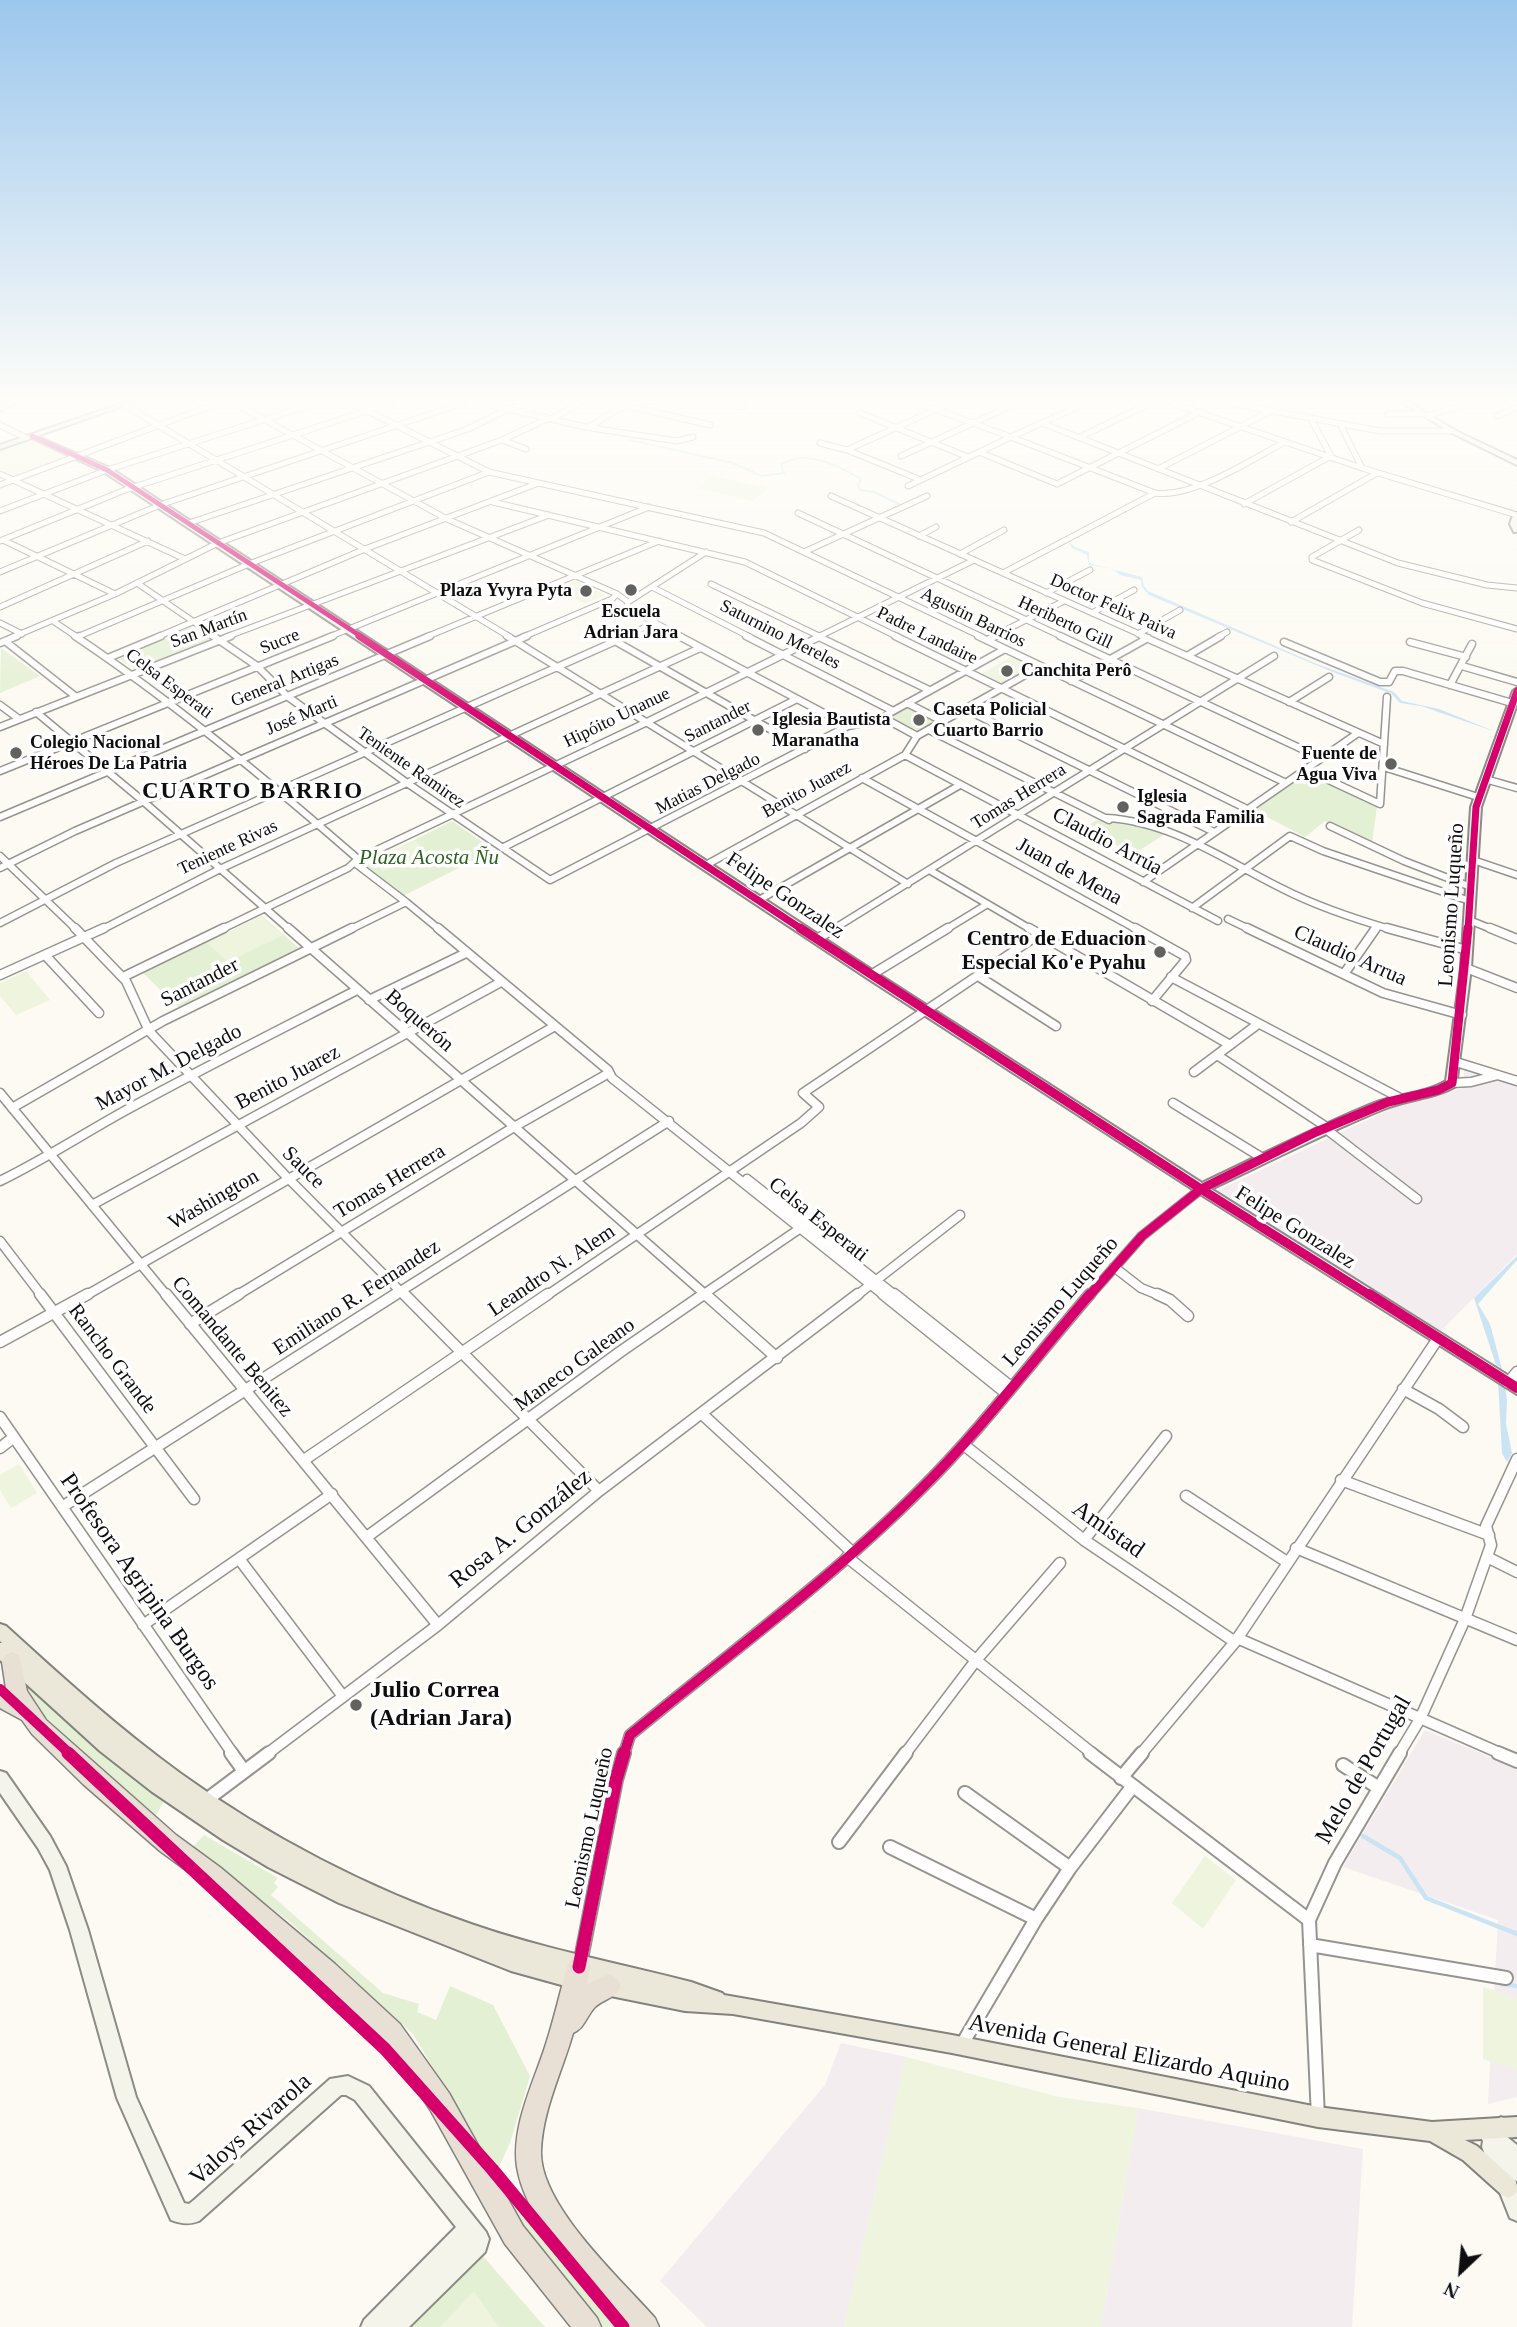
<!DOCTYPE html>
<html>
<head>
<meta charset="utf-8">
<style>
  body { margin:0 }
  #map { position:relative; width:1517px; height:2327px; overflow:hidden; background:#fcfaf2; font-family:"Times New Roman",serif }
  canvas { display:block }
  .north { position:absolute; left:1426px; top:2236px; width:70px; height:70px; -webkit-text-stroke:5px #fff; paint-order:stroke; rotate:206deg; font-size:19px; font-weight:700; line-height:28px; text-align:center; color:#0e0e0e }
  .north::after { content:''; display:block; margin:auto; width:24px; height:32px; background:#0e0e0e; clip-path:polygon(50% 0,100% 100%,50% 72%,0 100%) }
</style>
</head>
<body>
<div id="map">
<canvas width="1517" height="2327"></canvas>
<div class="north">N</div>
</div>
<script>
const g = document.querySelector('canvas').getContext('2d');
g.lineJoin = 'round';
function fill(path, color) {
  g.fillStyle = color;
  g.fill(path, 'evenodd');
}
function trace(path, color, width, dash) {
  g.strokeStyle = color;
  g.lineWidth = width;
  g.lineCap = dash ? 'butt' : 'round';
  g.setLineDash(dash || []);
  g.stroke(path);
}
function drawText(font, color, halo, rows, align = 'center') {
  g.font = font + ' "Times New Roman",serif';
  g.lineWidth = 7;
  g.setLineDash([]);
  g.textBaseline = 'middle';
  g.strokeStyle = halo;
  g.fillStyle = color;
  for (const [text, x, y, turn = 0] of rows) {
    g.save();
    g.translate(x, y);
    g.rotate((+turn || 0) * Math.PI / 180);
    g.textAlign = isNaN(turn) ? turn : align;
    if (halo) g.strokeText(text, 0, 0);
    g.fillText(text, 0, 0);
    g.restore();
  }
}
const industrial = new Path2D(`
  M 1464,1069 L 1517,1086 L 1517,1254 L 1438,1334 L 1214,1192 L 1401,1104 L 1464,1088 Z
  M 1425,1730 L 1517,1768 L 1517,2097 L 1488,2104 L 1498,1920 L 1343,1867 Z
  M 841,2043 L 906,2057 L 844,2327 L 707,2327 L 660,2281 L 825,2085 Z
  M 1138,2108 L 1363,2149 L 1352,2327 L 1101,2327 Z`);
const green = new Path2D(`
  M 191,626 L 212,640 L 135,669 L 117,658 Z
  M 1,648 L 40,676 L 0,693 Z
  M 908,707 L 937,721 L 917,730 L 892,719 L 892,715 Z
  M 1305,773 L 1377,807 L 1372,843 L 1325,821 L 1305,837 L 1254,810 Z
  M 1097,820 L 1159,831 L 1165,834 L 1134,854 L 1083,828 Z
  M 452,821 L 494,850 L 401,897 L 361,867 Z
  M 262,916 L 300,949 L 180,1009 L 143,973 Z
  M 25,1683 L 96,1749 L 164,1801 L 155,1817 L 41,1713 Z
  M 204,1835 L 278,1878 L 274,1883 L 278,1887 L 271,1895 L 383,1993 L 419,2004 L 417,2012 L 436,2020 L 450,1986 L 493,2005 L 530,2076 L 510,2143 L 493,2180 L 458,2110 L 413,2034 L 291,1923 L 193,1847 Z
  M 521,2194 L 523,2195 L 632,2327 L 603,2327 L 513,2217 L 512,2206 Z
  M 481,2254 L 545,2327 L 410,2327 Z`);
const pitch = new Path2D(`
  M 31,439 L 70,457 L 14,477 L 0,469 L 0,450 Z
  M 712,476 L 768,488 L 753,501 L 697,488 Z
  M 576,580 L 604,595 L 585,604 L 557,589 Z
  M 1011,657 L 1034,667 L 1004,685 L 981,674 Z
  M 416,841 L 428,853 L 383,871 L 371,859 Z
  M 261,916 L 283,935 L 228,962 L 207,943 Z
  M 26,971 L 50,1000 L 16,1015 L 0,996 L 0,983 Z
  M 19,1464 L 37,1493 L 11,1508 L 0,1490 L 0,1475 Z
  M 1205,1856 L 1236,1880 L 1203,1929 L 1172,1903 Z
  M 1483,1987 L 1517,1998 L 1517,2070 L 1483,2059 Z
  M 906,2057 L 1059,2097 L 1138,2108 L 1101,2327 L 844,2327 Z
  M 474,2291 L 499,2327 L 440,2327 Z`);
const water = new Path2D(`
  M 1068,541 L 1075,547 L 1089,552 L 1089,562 L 1092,564 L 1142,577 L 1144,586 L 1148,591 L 1317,664 L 1394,692 L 1402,701 L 1439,709 L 1496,732 L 1421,706 L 1400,703 L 1391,693 L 1386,766 L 1390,693 L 1335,673 L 1149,595 L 1142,587 L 1141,580 L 1120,575 L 1113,569 L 1089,565 L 1087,555 L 1072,548 Z
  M 1517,1256 L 1517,1260 L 1478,1304 L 1490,1324 L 1502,1369 L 1496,1365 L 1474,1298 Z
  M 1498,1381 L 1505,1384 L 1507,1401 L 1506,1424 L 1512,1453 L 1507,1462 L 1502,1453 Z`);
const streamFar1 = new Path2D(`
  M 630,440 L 733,463 L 761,476 L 784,473 L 781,465 C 805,448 839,466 861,479 L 858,485 L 860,490 L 874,492 L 901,505`);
const stream = new Path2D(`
  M 1363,1836 L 1400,1858 L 1426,1898 L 1517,1934
  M 1502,1984 L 1517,1986
  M 517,2205 L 618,2327`);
const streetFar4 = new Path2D(`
  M 234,403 L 447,519 L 617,594 L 628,602
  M 352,403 L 489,472 L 764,533 L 982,637
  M 483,403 L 585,427 L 677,441 L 693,437
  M 724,403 L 743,407
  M 918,403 L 1011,437 L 1086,403
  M 1171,403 L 1362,468 L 1517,515
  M 1230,403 L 1380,431 L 1452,431
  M 123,404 L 510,637
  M 624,405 L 710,425
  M 522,413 L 541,403
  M 860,413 L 968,457
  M 1388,414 L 1424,414
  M 1427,416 L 1470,403
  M 1497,416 L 1517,407
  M 551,419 L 580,403
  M 1311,419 L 1332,458
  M 1042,423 L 1398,563 L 1487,585 L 1517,588
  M 1340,424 L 1362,468
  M 0,425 L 26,438
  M 589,427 L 628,403
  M 1080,437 L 1151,403
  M 502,440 L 526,449
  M 820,443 L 847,450 L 921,480
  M 847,450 L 950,403
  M 979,452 L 1057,484 L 1200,412
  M 901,456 L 1017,403
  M 1160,468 L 1269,412
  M 0,474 L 185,559
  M 0,485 L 218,403
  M 908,486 L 1011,437 L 1155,493 C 1192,499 1252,459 1285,442
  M 831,496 L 1146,637
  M 493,502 L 745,562 L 898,637
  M 1244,504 L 1329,457
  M 0,511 L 107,470 L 316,403
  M 798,513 L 1063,637
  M 1291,522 L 1377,473
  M 189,523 L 468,429 L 508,409
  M 1359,530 L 1312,557 L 1312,560 L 1422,603 L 1517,629
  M 919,536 L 936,527
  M 3,540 L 115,594
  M 0,541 L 125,490 L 391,403
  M 804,552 L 927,496
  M 960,554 L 1004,530
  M 0,572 L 160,505 L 463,403
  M 1003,573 L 1155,493
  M 137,583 L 216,637
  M 711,584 L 821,637
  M 652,587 L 750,637
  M 1046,593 L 1090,570
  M 628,602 L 627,606 L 631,610 L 682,637
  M 628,602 L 706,552
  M 0,607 L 148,541
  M 1092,613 L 1134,590
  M 53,621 L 77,637
  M 0,623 L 22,634
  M 1138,634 L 1180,610
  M 13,637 L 115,594 L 218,543 L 502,440 L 547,419
  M 77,637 L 249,564 L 489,472
  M 157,637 L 365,549 L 536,484
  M 226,637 L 549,515
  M 329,637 L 649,507
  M 426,637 L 659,541
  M 523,637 L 612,599 L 617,594
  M 623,637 L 655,623
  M 818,637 L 974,560
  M 992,637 L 1064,601
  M 1218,637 L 1227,632`);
const streetFar3 = new Path2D(`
  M 75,636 C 175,703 267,780 358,859
  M 213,636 L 257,666 L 287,696 L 407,783 L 550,880 L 848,726 L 877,720 L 1005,649
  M 507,636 L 908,884
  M 679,636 L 848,726
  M 746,636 L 893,711
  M 817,636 L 929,690
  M 895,636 L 1247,809
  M 978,636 L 1284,782
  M 1060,636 L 1321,758
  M 1142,636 L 1384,744
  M 77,637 L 80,636
  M 987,640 L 996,636
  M 5,641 L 75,696
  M 615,641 L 805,749
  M 1284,642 L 1380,682 L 1389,682 L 1395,671 L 1403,671 L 1512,703
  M 1410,642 L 1466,657
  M 0,643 L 17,636
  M 1187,656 L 1221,636
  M 108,658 L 161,636
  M 1462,666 L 1517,682
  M 1071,681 L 1148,638
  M 1450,685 L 1472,644
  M 1289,702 L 1329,677
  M 907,703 L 944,722
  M 0,705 L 19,719
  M 965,709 L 1214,832
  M 36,712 L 143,801 L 290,930
  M 882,717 L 917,736
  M 0,727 L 231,636
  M 929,730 L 1109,820
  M 905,755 L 1218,921
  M 1384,767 L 1478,797
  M 1305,769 L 1380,804 L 1387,697
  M 0,771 L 333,636
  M 862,778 L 1138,930
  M 1485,779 L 1517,788
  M 0,817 L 430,636
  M 1106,818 C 1171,821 1226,861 1283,889 C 1318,907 1355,919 1393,930
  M 1330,826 L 1404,861 L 1471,887
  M 502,848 L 797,699
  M 0,856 L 77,930
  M 1473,860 L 1517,875
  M 355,863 L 406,902
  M 706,865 L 905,755 L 917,736 L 1041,666
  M 0,868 L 75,831 L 527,636
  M 931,871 L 1032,930
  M 1143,882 L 1358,733
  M 759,900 L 960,785
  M 1192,908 L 1290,836 L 1323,851 L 1470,901
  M 1228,919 L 1251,930
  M 1469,920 L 1494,930
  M 0,923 L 116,863 L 627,636
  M 101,930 L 220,869 L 700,648
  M 220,930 L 348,868 L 358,859 L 645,723 L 821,636
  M 349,930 L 406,902 L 440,930
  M 832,930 L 1274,656
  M 945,930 L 986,905
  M 1375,930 L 1378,926`);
const streetFar2 = new Path2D(`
  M 75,928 L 126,981 L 149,1031 L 283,1173 L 405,1296
  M 288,928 L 707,1296
  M 438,928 L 608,1070 L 612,1078 L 885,1296
  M 1029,928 L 1230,1045
  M 1135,928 L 1185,956 L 1186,960 L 1152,1001
  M 1247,928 L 1383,993 L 1462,1015
  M 1387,928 L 1467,950
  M 1490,928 L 1517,939
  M 817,939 L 835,928
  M 46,956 L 99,1013
  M 1466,968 L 1517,988
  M 1344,974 L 1376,928
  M 0,975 L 104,928
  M 871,975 L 948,928
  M 978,976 L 1056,1026
  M 123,977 L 224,928
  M 1171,977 L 1400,1098
  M 369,1000 L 466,953
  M 1217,1055 L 1328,1128
  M 1456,1062 L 1517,1081
  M 1194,1072 L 1258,1024
  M 1452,1083 L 1471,1082 L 1498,1075
  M 0,1093 L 167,1296
  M 1173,1103 L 1264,1159
  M 12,1108 L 163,1021 L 352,928
  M 1326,1129 L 1417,1199
  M 747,1179 L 896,1296
  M 0,1181 C 45,1159 86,1132 130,1108 C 205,1067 281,1029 357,990
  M 92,1205 L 501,982
  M 0,1241 L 42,1296
  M 1114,1267 L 1141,1288 L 1161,1296
  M 85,1296 L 555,1026
  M 236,1296 L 514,1127 L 609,1073
  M 393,1296 L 669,1121
  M 546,1296 L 801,1123 L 819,1107 L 803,1093 L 1038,935
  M 701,1296 L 805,1225
  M 856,1296 L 960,1215
  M 1089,1296 L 1142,1236 L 1201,1189`);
const streetFar1 = new Path2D(`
  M 40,1294 L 194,1499
  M 166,1294 L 438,1625
  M 404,1294 L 599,1491
  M 705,1294 L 777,1358
  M 883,1294 L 1006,1393
  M 894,1294 L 1011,1387
  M 1157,1294 L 1170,1300 L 1188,1316
  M 190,1324 L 239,1294
  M 0,1342 L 88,1294
  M 1508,1383 L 1517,1372
  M 1403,1389 L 1439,1409 L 1463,1427
  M 702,1414 L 852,1552
  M 0,1417 L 233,1754
  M 964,1445 L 1084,1540 L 1235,1642
  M 0,1448 L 14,1437
  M 304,1460 L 548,1294
  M 1341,1480 L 1489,1535
  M 1186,1496 L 1287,1562
  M 62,1507 L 396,1294
  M 368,1536 L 620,1352 L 704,1294
  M 1084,1540 L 1166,1436
  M 1296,1548 L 1517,1640
  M 847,1557 L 1093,1754
  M 1487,1557 L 1517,1572
  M 240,1560 L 342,1695
  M 143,1625 L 332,1494
  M 1237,1638 L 1502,1754
  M 267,1754 L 438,1625 L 599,1491 L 858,1294
  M 624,1754 L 630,1735 C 727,1655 830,1580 919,1491 C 981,1430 1033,1360 1090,1294
  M 905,1754 L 977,1659 L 1060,1563
  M 1141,1754 L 1235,1642 L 1437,1340
  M 1399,1754 L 1420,1719 L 1465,1619 L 1491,1545 L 1486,1526 L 1517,1459`);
const street = new Path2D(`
  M 231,1753 L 244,1771
  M 1090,1753 L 1309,1920
  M 1498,1753 L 1517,1761
  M 1343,1765 L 1379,1788
  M 1121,1778 L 1142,1753
  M 965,1793 L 1070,1868
  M 205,1801 L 269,1753
  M 839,1842 L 906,1753
  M 890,1847 L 1036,1919
  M 1310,1945 L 1506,1978
  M 580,1964 L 616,1780 L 624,1753
  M 961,2046 L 1036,1919 L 1070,1868 L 1132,1787
  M 1318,2117 L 1309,1920 L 1335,1863 L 1400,1753`);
const secondary = new Path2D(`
  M 8,403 L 16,403 L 0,411 L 0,406 Z
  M 1403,403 L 1410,403 L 1456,431 L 1517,460 L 1517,465 L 1452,433 Z
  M 30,435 L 34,435 L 110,468 L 875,972 L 1202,1183 C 1259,1156 1315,1127 1374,1103 C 1398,1094 1424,1094 1446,1081 L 1461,968 L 1471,807 L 1513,691 L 1517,688 L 1517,704 L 1481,807 L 1471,968 L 1456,1086 C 1434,1099 1407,1099 1384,1109 C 1325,1133 1268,1162 1211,1189 L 1517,1381 L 1517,1394 L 1197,1192 L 867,978 L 104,472 L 30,437 Z
  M 1514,513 L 1517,513 L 1517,532 L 1514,532 L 1510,524 Z
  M 0,1771 L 6,1773 L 50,1836 L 66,1866 L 88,1930 L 136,2097 L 184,2203 L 189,2204 L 194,2200 L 330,2079 L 348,2076 L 369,2086 L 486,2232 L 489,2239 L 485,2252 L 409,2327 L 361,2327 L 364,2320 L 456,2227 L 355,2100 L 346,2095 L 341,2095 L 199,2221 C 189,2225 181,2224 171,2220 L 117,2098 L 70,1930 L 50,1870 L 38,1848 L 0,1793 Z
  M 1501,2117 L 1508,2120 L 1511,2127 L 1506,2136 L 1517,2145 L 1517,2181 L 1515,2180 L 1517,2186 L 1517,2221 L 1510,2218 L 1482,2147 L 1483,2141 L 1479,2134 L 1482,2127 L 1490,2125 Z`);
const primary = new Path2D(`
  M 123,403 L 131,403 L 0,449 L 0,445 Z
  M 0,1624 L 6,1626 C 62,1677 118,1728 180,1773 C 269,1837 367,1888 471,1924 C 543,1949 618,1963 691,1982 L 722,1993 L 724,1995 L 952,2035 L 1318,2107 L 1432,2122 L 1517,2117 L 1517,2137 L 1465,2140 L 1477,2146 L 1516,2181 L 1517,2192 L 1509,2198 L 1502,2195 L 1463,2160 L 1430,2141 L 1318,2127 L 952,2053 L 733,2014 L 685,2011 L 576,1989 L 511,1971 L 339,1903 L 268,1867 L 223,1840 L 151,1791 L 100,1751 L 0,1660 L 0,1643 L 2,1643 L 0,1641 Z`);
const highway = new Path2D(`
  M 12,1652 L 19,1655 L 27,1691 L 46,1720 L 176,1835 L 221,1868 L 335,1964 L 400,2024 L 449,2093 L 523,2226 L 597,2318 L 601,2327 L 571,2327 L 505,2244 L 431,2111 L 384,2040 L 319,1980 L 205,1884 L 160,1851 L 83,1784 L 32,1734 L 22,1720 L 0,1708 L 0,1687 L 6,1689 L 2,1662 L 5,1655 Z
  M 579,1955 L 587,1959 L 591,1967 L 586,1985 L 609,1974 L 617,1978 L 621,1986 C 616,1998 604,1999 595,2007 C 587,2015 584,2029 573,2033 C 562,2072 542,2111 541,2152 C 540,2206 621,2279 655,2318 L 659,2327 L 628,2327 C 590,2283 527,2227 517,2167 C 511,2126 534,2082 546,2044 C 554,2019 560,1993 567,1967 L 571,1959 Z`);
const cyclewayFar4 = new Path2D(`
  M 32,436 L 107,470 L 362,637`);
const cyclewayFar3 = new Path2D(`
  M 359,636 L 803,930
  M 1468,930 L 1476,807 L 1517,691`);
const cyclewayFar2 = new Path2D(`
  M 800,928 L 1201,1189 L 1371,1296
  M 1089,1296 L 1142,1236 L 1201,1189 L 1316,1132 L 1388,1102 L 1438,1090 L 1452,1083 L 1468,928`);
const cyclewayFar1 = new Path2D(`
  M 1369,1294 L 1517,1388
  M 0,1689 L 70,1754
  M 624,1754 L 630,1735 C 727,1655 830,1580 919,1491 C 981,1430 1033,1360 1090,1294`);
const cycleway = new Path2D(`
  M 68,1753 L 385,2049 L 492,2169 L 623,2327
  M 579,1967 L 616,1780 L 624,1753`);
const markers = [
  [631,590,7,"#61615e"],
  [586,591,7,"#61615e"],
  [1007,671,7,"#61615e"],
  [919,720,7,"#61615e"],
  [758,730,7,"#61615e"],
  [16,753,7,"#61615e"],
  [1391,764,7,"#61615e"],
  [1123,807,7,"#61615e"],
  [1160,952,7,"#61615e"],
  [356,1705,7,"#61615e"]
];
const farPoinames = [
  ["Plaza Yvyra Pyta",572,591,"right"],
  ["Escuela",631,612,"center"],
  ["Adrian Jara",631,633,"center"],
  ["Canchita Perô",1021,671],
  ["Caseta Policial",933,710],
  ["Cuarto Barrio",933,731],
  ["Iglesia Bautista",772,720],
  ["Maranatha",772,741],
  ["Colegio Nacional",30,743],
  ["Héroes De La Patria",30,764],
  ["Fuente de",1377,754,"right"],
  ["Agua Viva",1377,775,"right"],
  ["Iglesia",1137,797],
  ["Sagrada Familia",1137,818]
];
const farStreetnames = [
  ["Doctor Felix Paiva",1113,607,24],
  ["Agustin Barrios",973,618,26],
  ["Heriberto Gill",1065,623,25],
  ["San Martín",209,629,-21],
  ["Saturnino Mereles",780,635,27],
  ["Padre Landaire",927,636,26],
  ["Sucre",280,642,-22],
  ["General Artigas",285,681,-22],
  ["Celsa Esperati",169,684,37],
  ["José Marti",302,716,-23],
  ["Hipóito Unanue",617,718,-26],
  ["Santander",718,722,-27],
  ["Teniente Ramirez",411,768,35],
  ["Matias Delgado",708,784,-27],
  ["Benito Juarez",807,790,-29],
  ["Tomas Herrera",1019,797,-32],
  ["Teniente Rivas",228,848,-25]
];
const streetNames = [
  ["Claudio Arrúa",1107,842,28],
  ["Juan de Mena",1069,872,29],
  ["Felipe Gonzalez",785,896,34],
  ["Leonismo Luqueño",1452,905,-86],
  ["Claudio Arrua",1350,956,24],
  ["Santander",200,983,-27],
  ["Boquerón",419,1021,41],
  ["Mayor M. Delgado",169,1068,-28],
  ["Benito Juarez",288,1078,-28],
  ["Sauce",303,1168,45],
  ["Tomas Herrera",390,1182,-31],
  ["Washington",214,1200,-30],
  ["Celsa Esperati",818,1220,39],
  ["Felipe Gonzalez",1295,1228,32],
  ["Leandro N. Alem",552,1271,-34],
  ["Emiliano R. Fernandez",357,1298,-33],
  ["Leonismo Luqueño",1061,1302,-49],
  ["Comandante Benitez",232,1347,50],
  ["Rancho Grande",112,1359,53],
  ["Maneco Galeano",575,1365,-36],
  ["Leonismo Luqueño",590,1828,-78]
];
const parkNames = [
  ["Plaza Acosta Ñu",429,858]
];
const poiNames = [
  ["Centro de Eduacion",1146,940],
  ["Especial Ko'e Pyahu",1146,964]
];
const farDistrictnames = [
  ["CUARTO BARRIO",253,792]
];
const nearStreetnames = [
  ["Rosa A. González",521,1529,-39],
  ["Amistad",1108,1530,35],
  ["Profesora Agripina Burgos",139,1582,55],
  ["Melo de Portugal",1364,1770,-60],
  ["Avenida General Elizardo Aquino",1129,2054,11],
  ["Valoys Rivarola",251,2130,-42]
];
const nearPoinames = [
  ["Julio Correa",370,1691],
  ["(Adrian Jara)",370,1719]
];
fill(industrial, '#f3edef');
fill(green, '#e4f0d3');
fill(pitch, '#eef4dd');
fill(water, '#cae4f4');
trace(streamFar1, '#cae4f4', 2);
trace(stream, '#cae4f4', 4.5);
trace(streetFar4, '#959491', 7);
trace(streetFar3, '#959491', 9);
trace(streetFar2, '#959491', 11);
trace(streetFar1, '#959491', 13);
trace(street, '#959491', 16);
trace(secondary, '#8c8b87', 4);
trace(primary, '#82827e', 4);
trace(highway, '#82827e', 3);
trace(streetFar4, '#fffefd', 5);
trace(streetFar3, '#fffefd', 6);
trace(streetFar2, '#fffefd', 8);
trace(streetFar1, '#fffefd', 10);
trace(street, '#fffefd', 12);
fill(secondary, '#f5f4ea');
fill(primary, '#ece8d9');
fill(highway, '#e9e0d5');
trace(cyclewayFar4, '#d6006c', 5);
trace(cyclewayFar3, '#d6006c', 7);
trace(cyclewayFar2, '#d6006c', 9);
trace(cyclewayFar1, '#d6006c', 10);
trace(cycleway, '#d6006c', 13);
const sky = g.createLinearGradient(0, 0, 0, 728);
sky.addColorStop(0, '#9cc7ed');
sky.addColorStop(0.55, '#fefdf9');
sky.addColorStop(1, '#fefdf900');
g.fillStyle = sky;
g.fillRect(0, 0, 1517, 728);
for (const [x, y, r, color] of markers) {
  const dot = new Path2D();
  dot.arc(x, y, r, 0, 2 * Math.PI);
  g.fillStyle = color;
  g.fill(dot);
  trace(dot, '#fff', 2.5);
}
drawText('bold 18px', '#0e0e0e', '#fff', farPoinames, 'left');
drawText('18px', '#0e0e0e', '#fff', farStreetnames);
drawText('21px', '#0e0e0e', '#fff', streetNames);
drawText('italic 21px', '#2b6420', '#fff', parkNames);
drawText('bold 21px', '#0e0e0e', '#fff', poiNames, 'right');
g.letterSpacing = '2px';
drawText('bold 23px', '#0e0e0e', '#fff', farDistrictnames);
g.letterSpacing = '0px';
drawText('24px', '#0e0e0e', '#fff', nearStreetnames);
drawText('bold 24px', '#0e0e0e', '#fff', nearPoinames, 'left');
</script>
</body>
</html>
